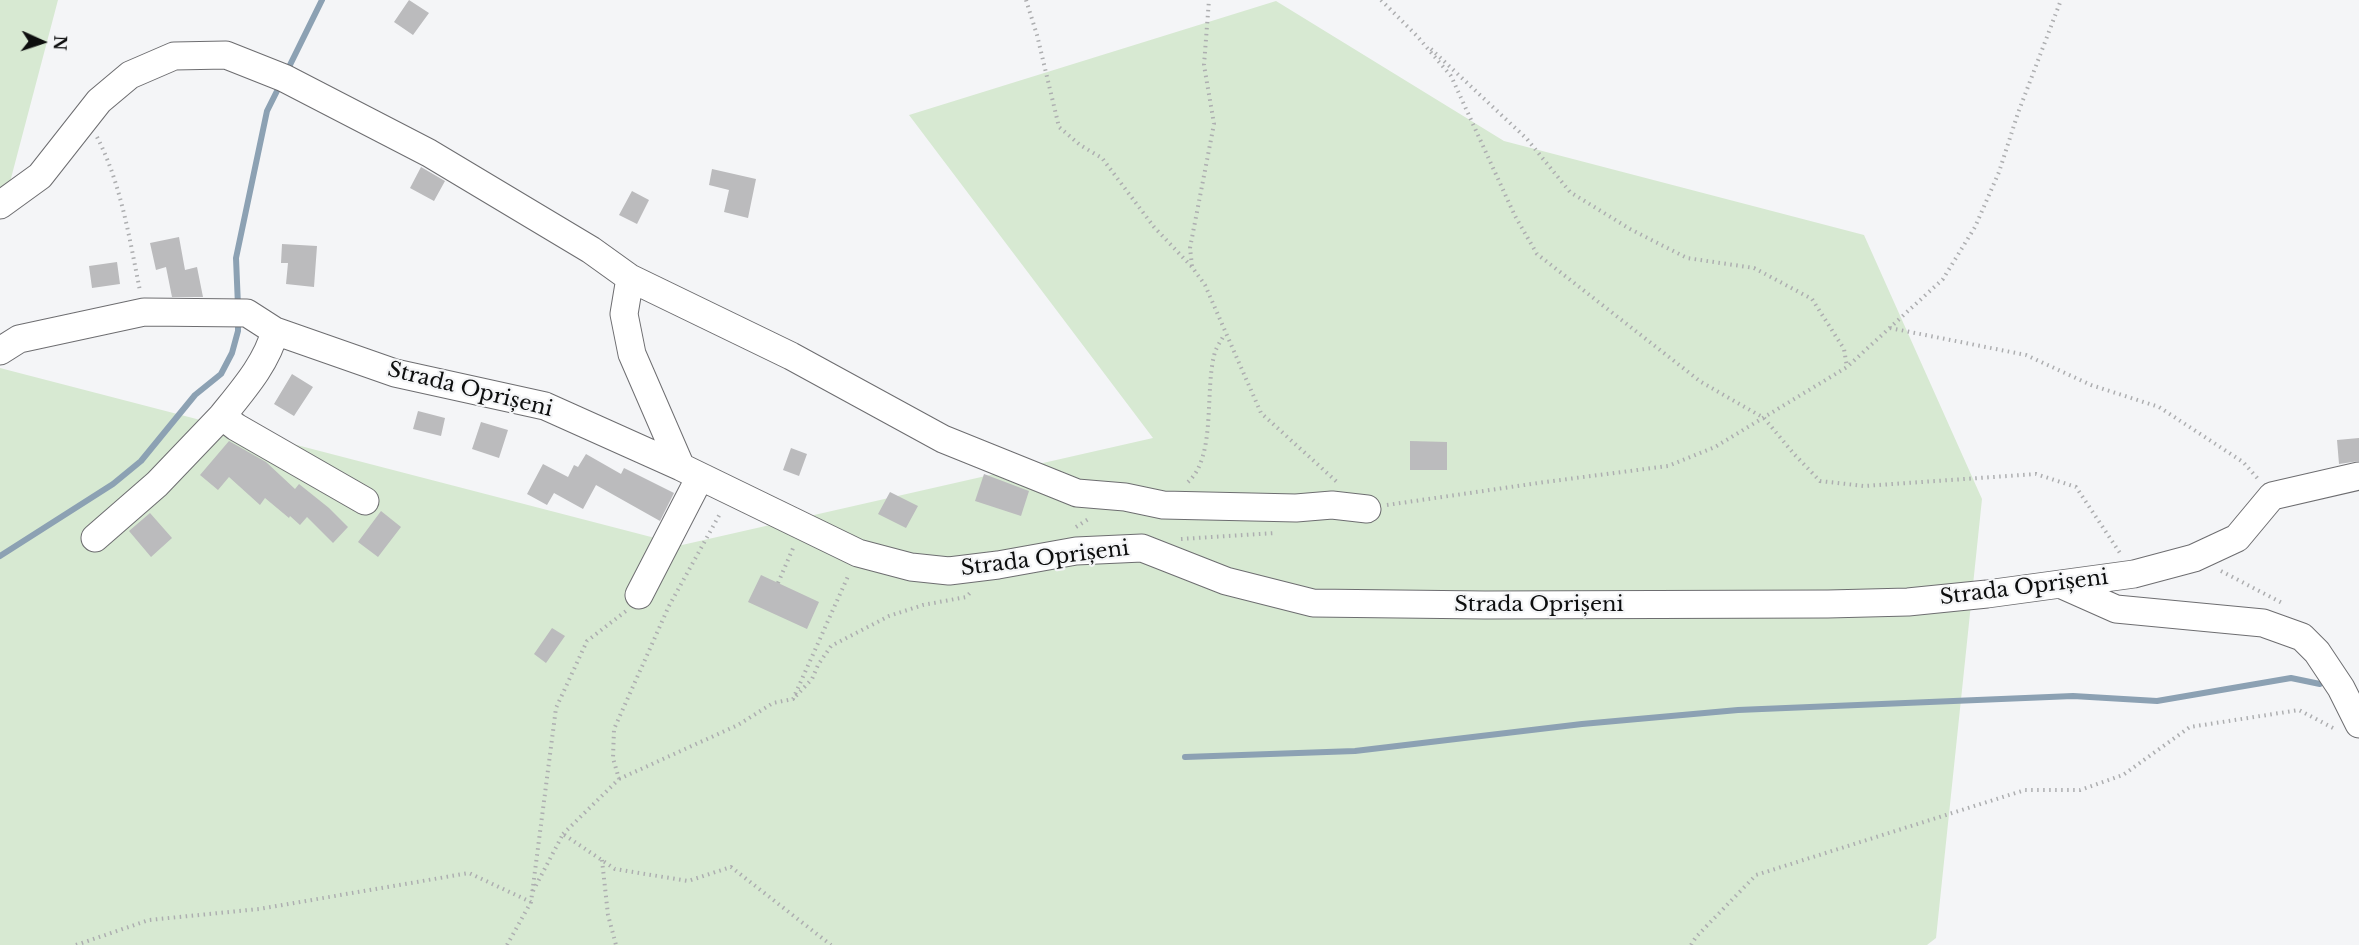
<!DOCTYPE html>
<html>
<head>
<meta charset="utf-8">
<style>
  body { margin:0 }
  #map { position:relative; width:2359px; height:945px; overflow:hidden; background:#f4f5f7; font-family:"Libre Baskerville",serif }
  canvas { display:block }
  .north { position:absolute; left:12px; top:12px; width:60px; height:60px; -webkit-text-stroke:4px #f4f5f7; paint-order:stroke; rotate:93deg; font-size:16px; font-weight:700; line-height:24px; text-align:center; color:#0d0e0e }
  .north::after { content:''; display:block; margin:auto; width:21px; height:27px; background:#0d0e0e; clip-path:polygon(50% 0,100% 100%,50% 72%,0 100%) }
</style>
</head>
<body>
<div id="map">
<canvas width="2359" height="945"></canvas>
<div class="north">N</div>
</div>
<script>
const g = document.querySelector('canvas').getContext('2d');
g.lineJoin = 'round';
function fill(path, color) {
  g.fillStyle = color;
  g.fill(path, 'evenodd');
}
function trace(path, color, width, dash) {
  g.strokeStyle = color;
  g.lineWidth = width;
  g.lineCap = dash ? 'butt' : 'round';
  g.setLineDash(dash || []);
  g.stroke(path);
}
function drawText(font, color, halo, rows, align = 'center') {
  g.font = font + ' "Libre Baskerville",serif';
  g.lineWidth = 4.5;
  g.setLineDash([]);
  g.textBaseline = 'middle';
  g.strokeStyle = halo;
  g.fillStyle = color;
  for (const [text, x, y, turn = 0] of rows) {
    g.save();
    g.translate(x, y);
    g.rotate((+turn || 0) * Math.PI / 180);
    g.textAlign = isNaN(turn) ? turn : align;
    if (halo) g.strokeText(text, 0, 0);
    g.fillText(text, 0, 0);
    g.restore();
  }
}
const green = new Path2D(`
  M 0,0 L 58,0 L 0,220 Z
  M 1276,1 L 1504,141 L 1864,235 L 1982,499 L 1936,938 L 1927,945 L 0,945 L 0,368 L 682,545 L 1153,438 L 909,115 Z`);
const stream = new Path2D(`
  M 287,71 L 322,0
  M 238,306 L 236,258 L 267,111 L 281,83
  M 0,556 L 113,484 L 141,461 L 195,395 L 221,374 L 232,353 L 238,331 L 238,319
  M 1185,757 L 1355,751 L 1582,724 L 1738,710 L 2073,696 L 2157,701 L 2291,678 L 2320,684`);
const building = new Path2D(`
  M 409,0 L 429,13 L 413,35 L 394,22 Z
  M 421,167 L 445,181 L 434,201 L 410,188 Z
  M 712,169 L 756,179 L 748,218 L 724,212 L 729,190 L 709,185 Z
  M 632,191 L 649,200 L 637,224 L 619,215 Z
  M 179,237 L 185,270 L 197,267 L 203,297 L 172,297 L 166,267 L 156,270 L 150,243 Z
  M 282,244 L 317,246 L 314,287 L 286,284 L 288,263 L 281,263 Z
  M 117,262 L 120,284 L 92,288 L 89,266 Z
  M 292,374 L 313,387 L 294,416 L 274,404 Z
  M 418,411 L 445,418 L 441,436 L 413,429 Z
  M 481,422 L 508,430 L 499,458 L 472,449 Z
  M 2359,438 L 2359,461 L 2339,464 L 2337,440 Z
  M 229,441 L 266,462 L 295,489 L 299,484 L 329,508 L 348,527 L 333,543 L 307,517 L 300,525 L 290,516 L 289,518 L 265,498 L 260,505 L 229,477 L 218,490 L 200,475 Z
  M 1410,441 L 1447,442 L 1447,470 L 1410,470 Z
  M 791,448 L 807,454 L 799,476 L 783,470 Z
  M 586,454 L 621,474 L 624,468 L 674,493 L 660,521 L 596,485 L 583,509 L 554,493 L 547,505 L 527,494 L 543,464 L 568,477 L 574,465 L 578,467 Z
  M 984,474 L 1029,491 L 1021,516 L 975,501 Z
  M 890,492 L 918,506 L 906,528 L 878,514 Z
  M 381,511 L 401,527 L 378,557 L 358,542 Z
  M 150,513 L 172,538 L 151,557 L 129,531 Z
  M 761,575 L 819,602 L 807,629 L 748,602 Z
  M 552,628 L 565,636 L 546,663 L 534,654 Z`);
const path = new Path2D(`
  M 1026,0 L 1037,35 L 1059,127 L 1080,145 L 1102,158 L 1154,227 L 1192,267 L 1205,285 L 1261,413 L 1337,482
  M 1381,0 L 1417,36 L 1451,76 L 1515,216 L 1537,254 L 1701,382 L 1764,418 L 1794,454 L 1820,481 L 1864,486 L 2036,474 L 2076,487 L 2120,553
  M 1431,49 L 1527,139 L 1570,192 L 1630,229 L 1687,258 L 1754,268 L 1812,299 L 1844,349 L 1847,367
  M 97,137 C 121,183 130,241 140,291
  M 1192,266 L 1190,248 L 1214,124 L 1204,65 L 1209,0
  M 1890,328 L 2026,355 L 2091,385 L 2159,407 L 2243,462 L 2259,480
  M 1188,482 C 1217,456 1204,389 1215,352 C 1217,346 1221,341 1224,335
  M 1387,505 L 1545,482 L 1668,466 L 1715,447 L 1847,367 L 1943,279 L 1975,227 L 1999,172 L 2018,113 L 2061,0
  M 1076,527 L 1090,518
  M 1181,539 L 1275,533
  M 2221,571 L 2284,604
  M 778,583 L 794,546
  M 796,696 L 812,679 L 818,665 L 831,646 L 889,616 L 923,605 L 966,597 L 972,591
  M 619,779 L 738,725 L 773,703 L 793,699 L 849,574
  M 563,834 L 619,779 L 613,758 L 614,729 L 669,606 L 721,512
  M 602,860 L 608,915 L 616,945
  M 533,891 L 563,834 L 615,869 L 688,881 L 731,867 L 831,945
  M 76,945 L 149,920 L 259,909 L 469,873 L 531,902
  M 507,945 L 531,902 L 556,708 L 587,641 L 626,611
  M 1691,945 L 1696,937 L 1756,875 L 2025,790 L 2080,790 L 2123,775 L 2190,727 L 2299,710 L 2335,729`);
const minor = new Path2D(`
  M 0,205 L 40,176 L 99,101 L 130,75 L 174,56 L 226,55 L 284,78 L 429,153 L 591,250 L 630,278 L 624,314 L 632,354 L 681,467
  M 630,278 L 791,356 L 943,439 L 1077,493 L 1125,497 L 1163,505 L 1296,508 L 1332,505 L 1367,509
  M 275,331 C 267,363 242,391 222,416 L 236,427 L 365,501
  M 0,351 L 19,339 L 144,312 L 247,313 L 275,331 L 395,373 L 545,406 L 681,467 L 858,553 L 911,567 L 949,571 L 998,565 L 1076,551 L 1142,548 L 1226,581 L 1313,603 L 1485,605 L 1828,604 L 1908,602 L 1987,594 L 2134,574 L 2194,558 L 2237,538 L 2272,496 L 2359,476
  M 95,538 L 157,484 L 222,416
  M 2062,585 L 2116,609 L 2263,623 L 2302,637 L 2317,652 L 2341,688 L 2359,724
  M 639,595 L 700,477`);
const streetNames = [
  ["Strada Oprișeni",470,390,14],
  ["Strada Oprișeni",1045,559,-7],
  ["Strada Oprișeni",2024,588,-7],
  ["Strada Oprișeni",1539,605]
];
fill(green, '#d7e9d2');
trace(stream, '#8ca1b3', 6);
fill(building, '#bbbbbd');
trace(minor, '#6d6d70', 29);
trace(path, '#adaeb0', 4, [1.5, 4.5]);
trace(minor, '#fff', 27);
drawText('21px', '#0d0e0e', '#f4f5f7', streetNames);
</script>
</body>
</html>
